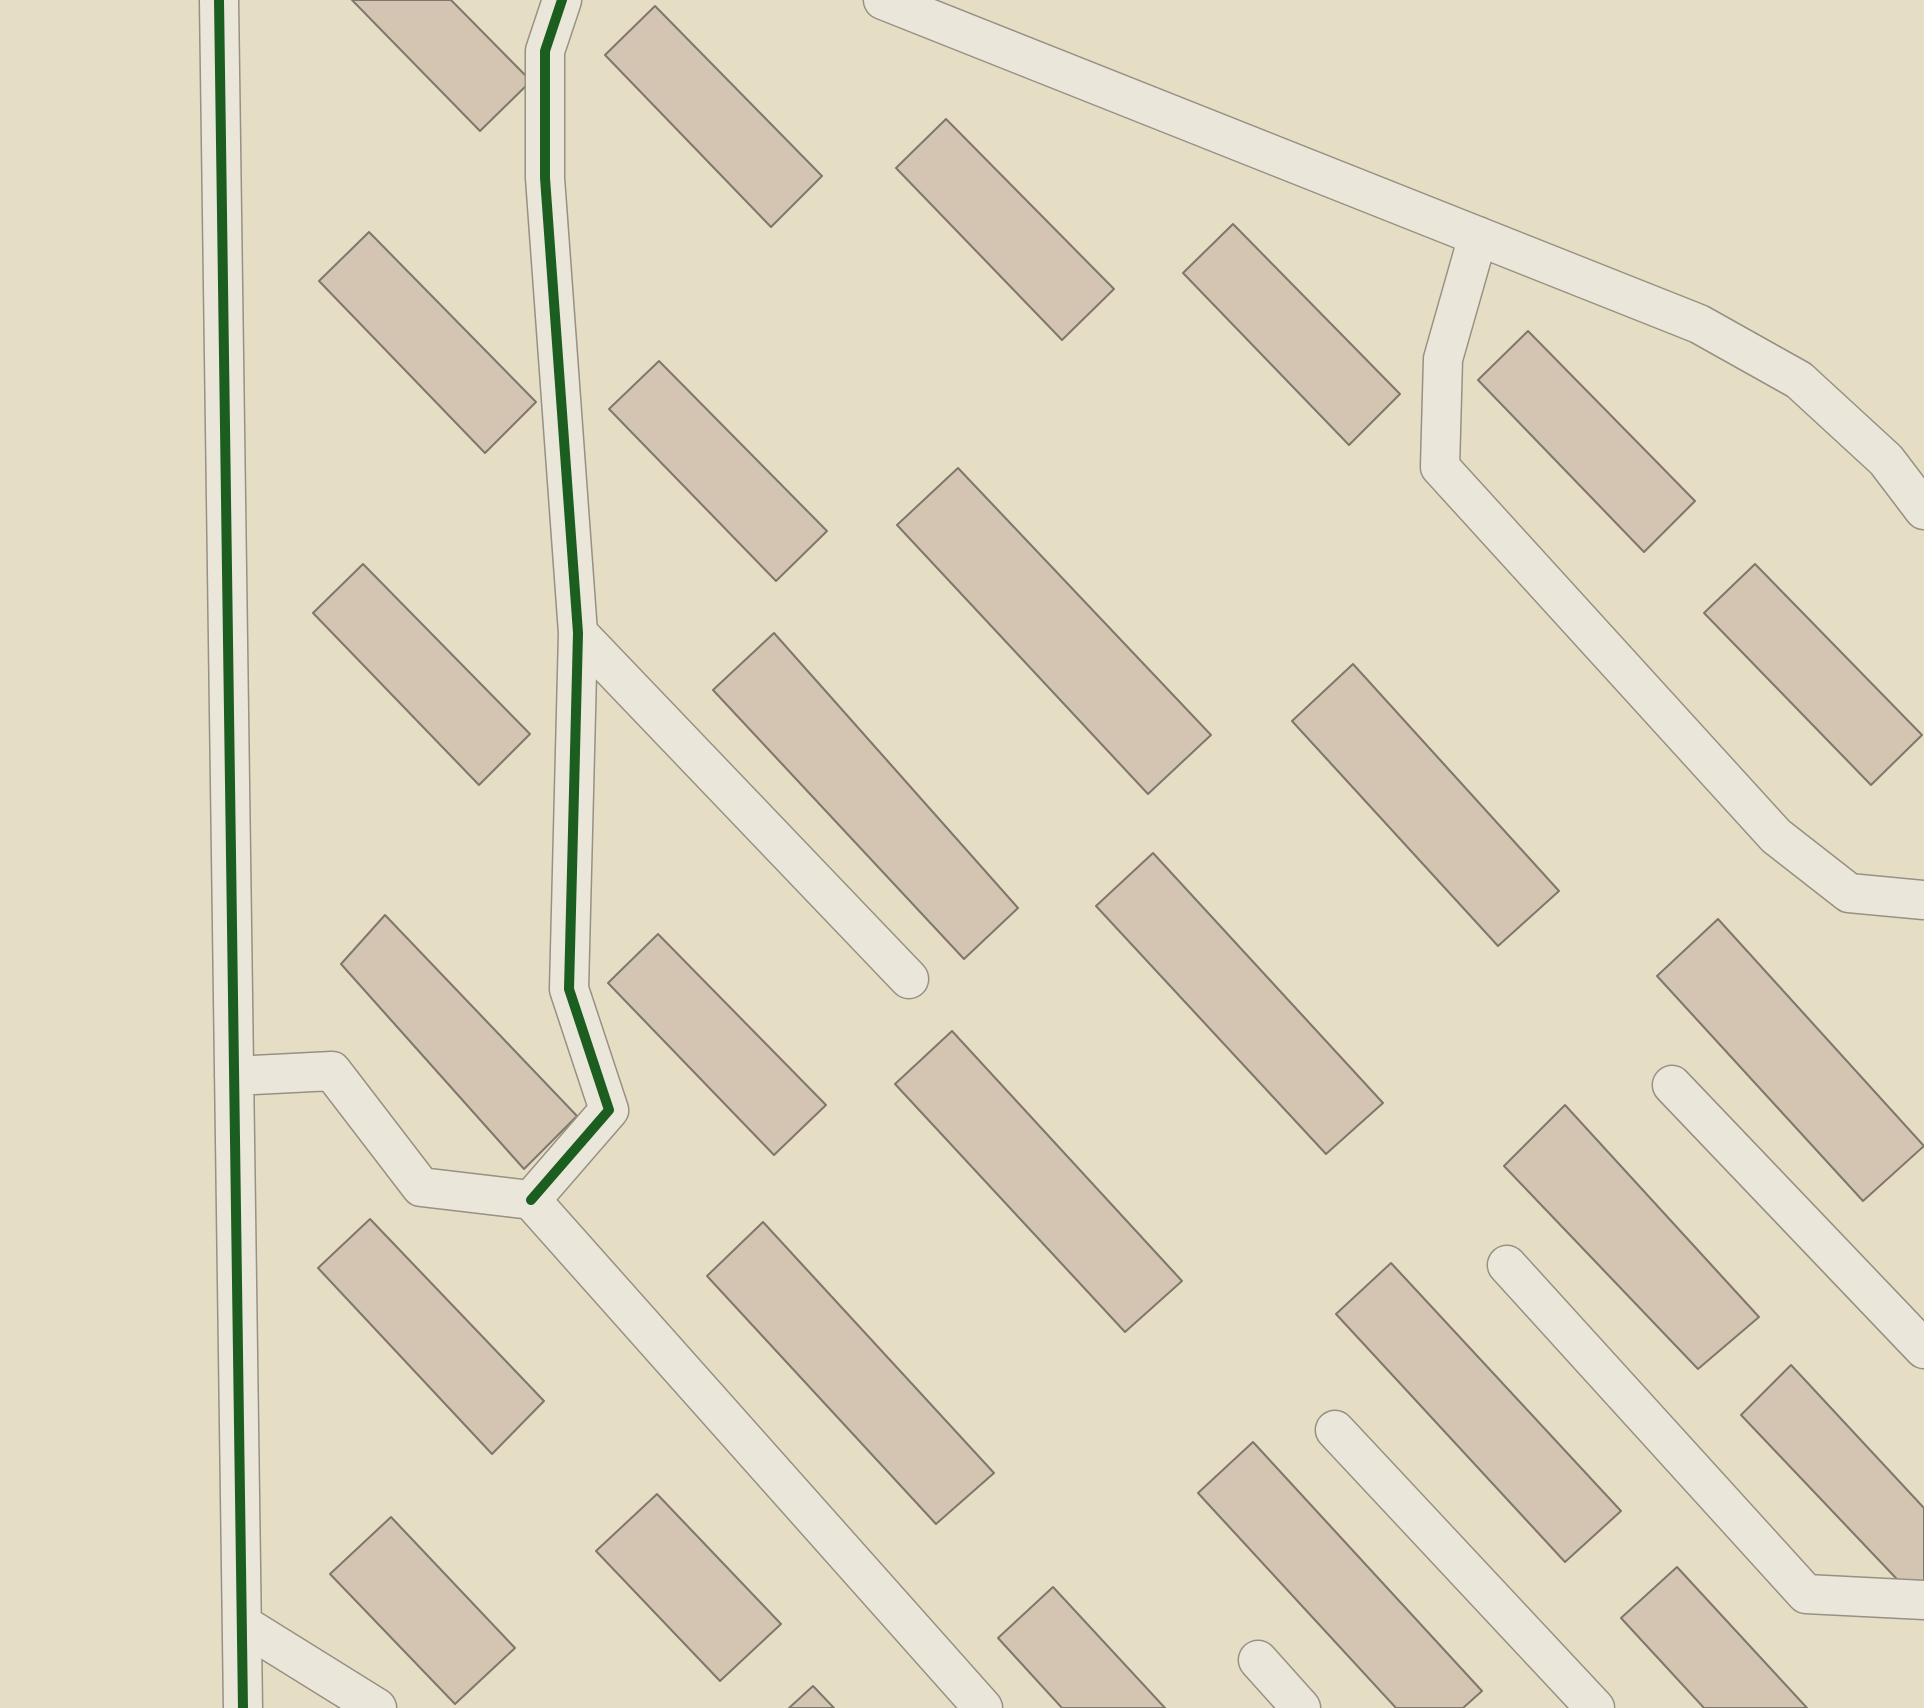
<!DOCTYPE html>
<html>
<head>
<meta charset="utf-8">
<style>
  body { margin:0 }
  canvas { display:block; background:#e6ddc5 }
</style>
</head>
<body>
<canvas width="1924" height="1708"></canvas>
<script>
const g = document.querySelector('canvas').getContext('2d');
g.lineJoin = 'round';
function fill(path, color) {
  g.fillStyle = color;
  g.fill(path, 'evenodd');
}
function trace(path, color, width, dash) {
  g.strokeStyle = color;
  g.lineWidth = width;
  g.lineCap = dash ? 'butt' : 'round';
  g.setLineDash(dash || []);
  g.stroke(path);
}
const building = new Path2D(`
  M 352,0 L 451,0 L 531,81 L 480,131 Z
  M 655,6 L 822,176 L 771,227 L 605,55 Z
  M 946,119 L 1114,289 L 1062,340 L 896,168 Z
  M 1233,224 L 1400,394 L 1349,445 L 1183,273 Z
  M 369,232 L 536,402 L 485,453 L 319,281 Z
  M 1528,331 L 1695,501 L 1644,552 L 1478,380 Z
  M 659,361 L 827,531 L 776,581 L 609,409 Z
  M 958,468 L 1211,735 L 1148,794 L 897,525 Z
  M 363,564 L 530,734 L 479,785 L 313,613 Z
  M 1755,564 L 1922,735 L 1871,785 L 1704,613 Z
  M 774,633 L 1018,908 L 964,959 L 713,690 Z
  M 1353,664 L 1559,891 L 1498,946 L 1292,721 Z
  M 1153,853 L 1383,1103 L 1326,1154 L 1096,906 Z
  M 385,915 L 577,1116 L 524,1169 L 341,964 Z
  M 1718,919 L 1924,1146 L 1863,1201 L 1657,976 Z
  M 658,934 L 826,1105 L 774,1155 L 608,983 Z
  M 952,1031 L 1182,1281 L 1125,1332 L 895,1084 Z
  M 1565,1105 L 1759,1317 L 1698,1369 L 1504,1166 Z
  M 370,1219 L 544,1401 L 492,1454 L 318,1268 Z
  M 763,1222 L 994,1473 L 936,1524 L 707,1276 Z
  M 1391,1263 L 1621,1511 L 1565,1562 L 1336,1314 Z
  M 1791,1365 L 1924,1508 L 1924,1586 L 1912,1595 L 1741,1415 Z
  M 1253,1442 L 1482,1691 L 1463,1708 L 1396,1708 L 1198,1493 Z
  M 657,1494 L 781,1624 L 720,1681 L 596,1551 Z
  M 391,1517 L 515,1648 L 455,1704 L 330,1574 Z
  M 1677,1567 L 1807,1708 L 1704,1708 L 1621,1618 Z
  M 1053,1587 L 1165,1708 L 1062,1708 L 998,1638 Z
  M 813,1686 L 834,1708 L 789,1708 Z`);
const minor = new Path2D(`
  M 219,0 L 243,1708
  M 883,0 L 1699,324 L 1799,380 L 1886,460 L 1924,510
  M 1478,236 L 1443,359 L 1440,467 L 1776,836 L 1849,893 L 1924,900
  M 578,633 L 909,979
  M 234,1076 L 332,1071 L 421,1187 L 531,1200 L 983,1708
  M 1672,1085 L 1924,1349
  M 531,1200 L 609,1110 L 569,989 L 578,633 L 545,178 L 545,51 L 562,0
  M 1507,1265 L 1806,1594 L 1924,1600
  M 1335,1430 L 1595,1708
  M 242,1624 L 377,1708
  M 1258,1660 L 1301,1708`);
const cycleway = new Path2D(`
  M 219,0 L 243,1708
  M 531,1200 L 609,1110 L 569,989 L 578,633 L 545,178 L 545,51 L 562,0`);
fill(building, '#d4c4b2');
trace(building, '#7e786c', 2);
trace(minor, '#979183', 41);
trace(minor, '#eae6d9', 38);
trace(cycleway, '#1b5e20', 10);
</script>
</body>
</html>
